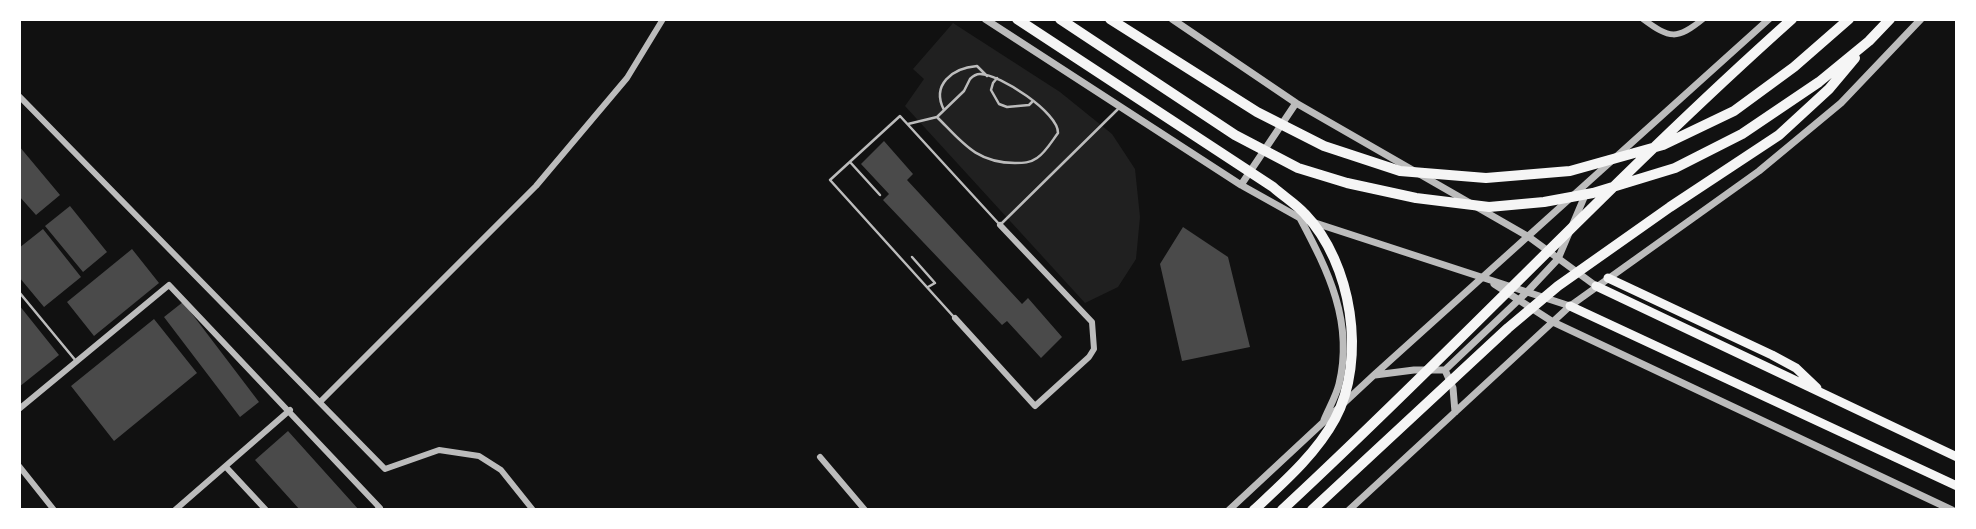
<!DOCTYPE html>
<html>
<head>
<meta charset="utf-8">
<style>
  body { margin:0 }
  #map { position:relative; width:1976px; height:529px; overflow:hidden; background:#111; font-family:"Nunito Sans",sans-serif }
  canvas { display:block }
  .frame { position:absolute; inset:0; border:21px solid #fff; pointer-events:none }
</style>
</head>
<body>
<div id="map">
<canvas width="1976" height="529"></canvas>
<div class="frame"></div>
</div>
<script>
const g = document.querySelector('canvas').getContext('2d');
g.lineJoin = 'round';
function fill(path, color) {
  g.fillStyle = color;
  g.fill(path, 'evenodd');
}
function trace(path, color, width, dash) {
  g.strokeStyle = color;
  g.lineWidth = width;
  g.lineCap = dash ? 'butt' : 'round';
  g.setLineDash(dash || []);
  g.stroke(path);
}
const green = new Path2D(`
  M 953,23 L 1060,92 L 1112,134 L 1135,169 L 1140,217 L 1136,259 L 1118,287 L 1085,303 L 905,106 L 924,79 L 913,69 Z`);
const building = new Path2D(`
  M 884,141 L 913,174 L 907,180 L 1022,304 L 1028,298 L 1062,337 L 1041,358 L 1007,321 L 1002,325 L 883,200 L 889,194 L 861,164 Z
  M 19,146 L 60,195 L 36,215 L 19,196 Z
  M 70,206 L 107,252 L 83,272 L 45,226 Z
  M 1183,227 L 1228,257 L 1250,347 L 1182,361 L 1160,264 Z
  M 43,229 L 81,277 L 44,307 L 19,277 L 19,248 Z
  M 132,249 L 159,283 L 94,336 L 67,302 Z
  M 183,302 L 259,402 L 240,417 L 164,317 Z
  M 19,305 L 59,355 L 19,387 Z
  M 154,319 L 197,373 L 114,441 L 71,386 Z
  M 288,431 L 359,510 L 300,510 L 255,460 Z`);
const service = new Path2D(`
  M 997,78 L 993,83 L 991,90 L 999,104 L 1007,107 L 1029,105 L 1032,102
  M 944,110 C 931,85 952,68 977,66 L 987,76
  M 908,124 L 937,117 C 962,142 976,163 1015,163 C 1023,163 1030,163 1037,158 C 1045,153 1052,141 1058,133 C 1059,113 1000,74 980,74 C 976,74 973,76 970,79 L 964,91 L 937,117
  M 850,162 L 880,195
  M 912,257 L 935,283 L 928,287
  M 19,292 L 76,361
  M 953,316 L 830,180 L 900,116 L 1000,225 L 1118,109`);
const minor = new Path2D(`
  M 1643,19 C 1670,39 1677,40 1703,19
  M 19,96 L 385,469 L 439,450 L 479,456 L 501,470 L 533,510
  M 955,318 L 1035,406 L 1089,357 L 1094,349 L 1092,322 L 1000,225
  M 320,402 L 536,186 L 627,78 L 663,19
  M 19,409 L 169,285 L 380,508 L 377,510
  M 820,457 L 865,510
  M 19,466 L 54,510
  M 226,467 L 266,510
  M 175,510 L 290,410`);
const tertiary = new Path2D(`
  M 985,19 L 1241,185 L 1300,218 L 1570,306
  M 1172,19 L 1296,103 L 1529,237 L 1596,286
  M 1241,185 L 1296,103
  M 1300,218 C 1328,271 1354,322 1339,384 C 1336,396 1329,408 1324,420
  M 1494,284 L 1553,322 L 1952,510
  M 1445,370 L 1453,388 L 1455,412
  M 1375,375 L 1414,370 L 1445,370 L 1527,292 L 1558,259 L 1586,193
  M 1229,510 L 1374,375 L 1769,19
  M 1349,510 L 1570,306 L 1759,171 L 1841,103 L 1921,19`);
const primary = new Path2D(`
  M 1608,278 L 1772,355 L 1796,368 L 1817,388
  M 1596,286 L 1957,457
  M 1570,306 L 1957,486`);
const trunk = new Path2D(`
  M 1017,19 L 1273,187 C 1283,196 1296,204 1305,214 C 1352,263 1367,359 1335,419 C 1316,454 1284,482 1254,510
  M 1060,19 L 1235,135 L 1298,168 L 1347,183 L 1416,198 L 1489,207 L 1544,202 L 1593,193 L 1675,168 L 1742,134 L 1819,82 L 1869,41 L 1890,19
  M 1110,19 L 1257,112 L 1324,146 L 1400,171 L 1486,178 L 1570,171 L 1663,145 L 1734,111 L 1794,67 L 1849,19
  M 1282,510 C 1455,350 1616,176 1792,19
  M 1312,510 L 1508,328 L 1558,286 L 1670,207 L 1779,135 L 1829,89 L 1855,58`);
fill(green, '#202020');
fill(building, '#4a4a4a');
trace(service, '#bcbcbc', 2.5);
trace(minor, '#bcbcbc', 6);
trace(tertiary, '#bcbcbc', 7);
trace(primary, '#f5f5f5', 9);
trace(trunk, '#f5f5f5', 10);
</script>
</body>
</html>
